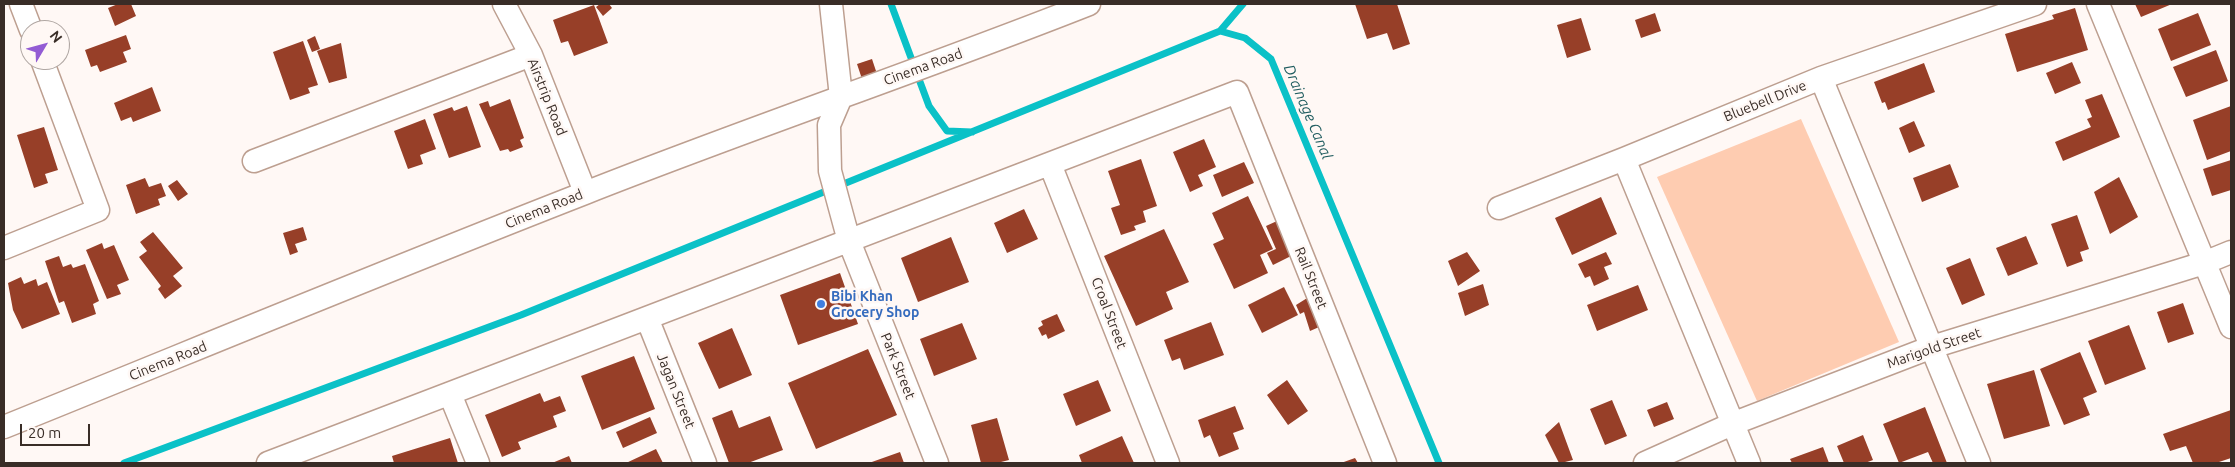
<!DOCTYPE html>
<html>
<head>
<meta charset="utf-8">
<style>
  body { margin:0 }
  #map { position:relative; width:2235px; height:467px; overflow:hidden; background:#fff8f5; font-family:Ubuntu,sans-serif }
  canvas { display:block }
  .frame { position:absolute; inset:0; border:5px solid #392d27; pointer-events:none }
  .north { position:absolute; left:20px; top:20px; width:50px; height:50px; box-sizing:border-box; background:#fff8f5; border:1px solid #b0a7a3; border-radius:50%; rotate:53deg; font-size:14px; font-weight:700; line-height:20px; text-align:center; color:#392d27 }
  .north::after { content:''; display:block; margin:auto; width:18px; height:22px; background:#935cd4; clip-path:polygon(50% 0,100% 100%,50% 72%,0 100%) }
  .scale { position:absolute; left:20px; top:424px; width:70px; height:22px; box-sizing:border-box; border:2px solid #392d27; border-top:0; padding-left:6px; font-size:15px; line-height:18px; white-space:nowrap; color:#392d27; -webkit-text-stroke:4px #fff8f5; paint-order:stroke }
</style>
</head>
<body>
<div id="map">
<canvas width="2235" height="467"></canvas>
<div class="frame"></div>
<div class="north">N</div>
<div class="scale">20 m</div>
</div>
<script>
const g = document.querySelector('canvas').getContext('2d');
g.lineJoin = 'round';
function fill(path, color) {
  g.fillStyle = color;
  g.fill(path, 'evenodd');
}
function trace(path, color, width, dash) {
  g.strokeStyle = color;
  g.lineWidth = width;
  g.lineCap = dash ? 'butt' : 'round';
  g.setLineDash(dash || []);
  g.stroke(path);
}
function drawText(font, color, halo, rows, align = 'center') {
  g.font = font + ' Ubuntu,sans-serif';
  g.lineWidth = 5;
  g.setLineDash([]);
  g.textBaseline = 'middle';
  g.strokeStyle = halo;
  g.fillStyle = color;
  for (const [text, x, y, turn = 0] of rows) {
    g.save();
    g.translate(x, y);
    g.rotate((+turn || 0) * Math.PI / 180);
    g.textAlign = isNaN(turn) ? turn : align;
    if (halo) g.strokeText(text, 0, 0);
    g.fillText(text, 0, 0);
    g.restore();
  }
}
const green = new Path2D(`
  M 1801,119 L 1899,342 L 1757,401 L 1657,177 Z`);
const stream = new Path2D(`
  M 891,4 L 929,106 L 947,131 L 972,132
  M 1220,31 L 1243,4
  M 124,463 L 521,315 L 1220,31 L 1245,38 L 1271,59 L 1439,463`);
const building = new Path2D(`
  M 118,4 L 131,4 L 136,16 L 115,26 L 108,8 Z
  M 600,4 L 609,4 L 612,8 L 603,16 L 596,7 Z
  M 1355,4 L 1397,4 L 1410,44 L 1393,50 L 1387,33 L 1367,39 Z
  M 2135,4 L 2172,4 L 2141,17 Z
  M 594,5 L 608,43 L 574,56 L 568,41 L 561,43 L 553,20 Z
  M 2075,8 L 2088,50 L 2017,72 L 2005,34 L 2054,19 L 2052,15 Z
  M 1655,13 L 1661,31 L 1641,38 L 1635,20 Z
  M 2198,13 L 2211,45 L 2171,61 L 2158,29 Z
  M 1581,18 L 1591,50 L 1567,58 L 1557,25 Z
  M 126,35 L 131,49 L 123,52 L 127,62 L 100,72 L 97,65 L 91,67 L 85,50 Z
  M 315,36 L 320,49 L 312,52 L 307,40 Z
  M 303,41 L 318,85 L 308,88 L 310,93 L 290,100 L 273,52 Z
  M 341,43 L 347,78 L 329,83 L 317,51 Z
  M 2216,50 L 2228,81 L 2186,97 L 2173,67 Z
  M 872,59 L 878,77 L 863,82 L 857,64 Z
  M 2072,62 L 2081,83 L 2055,94 L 2046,73 Z
  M 1924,63 L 1935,92 L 1888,110 L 1885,102 L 1882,103 L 1874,82 Z
  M 152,87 L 161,111 L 133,122 L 131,117 L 121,121 L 114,103 Z
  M 2102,94 L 2120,137 L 2063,161 L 2055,142 L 2091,127 L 2087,119 L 2092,117 L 2085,100 Z
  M 510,99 L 524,138 L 520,140 L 523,147 L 510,152 L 508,149 L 500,151 L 479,104 L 488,101 L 490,107 Z
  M 467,106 L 481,147 L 449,158 L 433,114 L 452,107 L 454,111 Z
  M 2231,106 L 2231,151 L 2207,160 L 2193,120 Z
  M 425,119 L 436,149 L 420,155 L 423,164 L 408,169 L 394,131 Z
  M 1914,121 L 1925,146 L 1909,153 L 1899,128 Z
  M 44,127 L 58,170 L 45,174 L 48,183 L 34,188 L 17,135 Z
  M 1204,139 L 1216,167 L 1198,175 L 1203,186 L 1190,192 L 1173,152 Z
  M 1141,159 L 1157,206 L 1143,211 L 1146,222 L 1134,226 L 1136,230 L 1121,235 L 1111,208 L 1120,205 L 1108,171 Z
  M 2231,160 L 2231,190 L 2212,196 L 2203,169 Z
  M 1244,162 L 1254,183 L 1222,197 L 1213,175 Z
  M 1950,164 L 1959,187 L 1922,202 L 1913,178 Z
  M 2119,177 L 2138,217 L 2110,234 L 2094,192 Z
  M 145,178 L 149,187 L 161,183 L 166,196 L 158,199 L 160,205 L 136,214 L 126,185 Z
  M 177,180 L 188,194 L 178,201 L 168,186 Z
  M 1248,196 L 1273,249 L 1260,255 L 1268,273 L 1234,289 L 1213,244 L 1224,239 L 1212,213 Z
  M 1601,197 L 1617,234 L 1572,255 L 1555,218 Z
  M 1024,209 L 1038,239 L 1007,253 L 994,223 Z
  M 2077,215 L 2089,249 L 2080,252 L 2083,261 L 2067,267 L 2051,224 Z
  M 1277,221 L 1293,255 L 1273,265 L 1267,253 L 1276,249 L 1266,226 Z
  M 303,227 L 307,240 L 295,244 L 298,252 L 290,255 L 283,233 Z
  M 1164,229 L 1189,282 L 1166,292 L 1173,309 L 1136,326 L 1104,256 Z
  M 153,232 L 183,268 L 173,276 L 182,286 L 165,299 L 158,289 L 161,286 L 139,257 L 147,251 L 140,242 Z
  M 2026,236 L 2038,264 L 2008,276 L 1996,248 Z
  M 951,237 L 969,282 L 918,302 L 901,258 Z
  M 102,243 L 104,249 L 114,245 L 129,280 L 117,285 L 121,294 L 107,299 L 86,250 Z
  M 1467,252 L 1480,271 L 1458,286 L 1448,261 Z
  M 1606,252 L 1612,264 L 1604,267 L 1609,279 L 1594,286 L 1590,276 L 1585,278 L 1578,264 Z
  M 59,256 L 63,267 L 71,264 L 73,268 L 85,264 L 99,301 L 93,304 L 96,314 L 72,323 L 64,301 L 59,303 L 45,261 Z
  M 1970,258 L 1985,295 L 1962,305 L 1946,268 Z
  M 840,273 L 858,324 L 798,345 L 780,295 Z
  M 21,277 L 24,284 L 36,279 L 38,286 L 47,282 L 60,314 L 22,329 L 13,310 L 8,283 Z
  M 1483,284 L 1489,305 L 1465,316 L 1458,293 Z
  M 1638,285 L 1648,310 L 1597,331 L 1587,305 Z
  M 1284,287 L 1298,315 L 1262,333 L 1248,305 Z
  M 1312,295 L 1326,324 L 1310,331 L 1304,312 L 1300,314 L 1296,305 Z
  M 2183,303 L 2194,334 L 2168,343 L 2157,312 Z
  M 1057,314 L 1065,331 L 1048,339 L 1046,334 L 1042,336 L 1038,328 L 1043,325 L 1041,321 Z
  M 1211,322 L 1224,355 L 1184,370 L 1180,358 L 1172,361 L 1164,340 Z
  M 962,323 L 977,359 L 934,376 L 920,339 Z
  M 2129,325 L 2146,369 L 2105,385 L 2088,341 Z
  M 732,328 L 752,375 L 719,389 L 698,343 Z
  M 868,349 L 897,415 L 816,449 L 788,383 Z
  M 2080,352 L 2097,392 L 2083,398 L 2090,415 L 2064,425 L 2040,369 Z
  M 634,356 L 655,409 L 602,430 L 581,376 Z
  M 2034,370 L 2050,426 L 2004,439 L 1987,384 Z
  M 1098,380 L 1111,411 L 1076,426 L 1063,394 Z
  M 1287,380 L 1308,411 L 1288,425 L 1267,395 Z
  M 540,393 L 544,402 L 560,396 L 566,411 L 553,416 L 557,427 L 518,442 L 521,449 L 502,457 L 485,415 Z
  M 1612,400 L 1627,436 L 1605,445 L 1590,409 Z
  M 1667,402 L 1674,419 L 1654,427 L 1647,410 Z
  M 1235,406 L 1244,429 L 1233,433 L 1239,449 L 1219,457 L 1210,435 L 1204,438 L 1198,420 Z
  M 1925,407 L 1947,463 L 1933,463 L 1928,452 L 1899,463 L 1883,424 Z
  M 732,410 L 739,428 L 770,416 L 783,450 L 748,463 L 729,463 L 712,418 Z
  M 2231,410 L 2231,458 L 2216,463 L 2193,463 L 2186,446 L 2170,451 L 2163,434 Z
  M 650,417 L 657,433 L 623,448 L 616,432 Z
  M 997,418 L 1009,460 L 997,463 L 981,463 L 971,425 Z
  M 1559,422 L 1573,460 L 1561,463 L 1559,463 L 1545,435 Z
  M 1863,435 L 1873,460 L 1865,463 L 1844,463 L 1837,446 Z
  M 1122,436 L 1134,463 L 1082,463 L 1079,455 Z
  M 450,438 L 458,463 L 394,463 L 392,456 Z
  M 1823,447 L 1829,463 L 1792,463 L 1790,459 Z
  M 656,449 L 663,463 L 626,463 Z
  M 900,452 L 904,463 L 869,463 Z
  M 569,456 L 572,463 L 552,463 Z
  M 1355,458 L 1358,463 L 1341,463 Z`);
const minor = new Path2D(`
  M 21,4 L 31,30
  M 504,4 L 531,55 L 585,192
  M 831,4 L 841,97 L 829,125 L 830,171 L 849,241 L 937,463
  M 2098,4 L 2231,327
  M 1821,78 L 1979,463
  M 1624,159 L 1749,463
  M 254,161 L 531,55
  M 1050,164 L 1168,463
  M 1499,208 L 1624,159 L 1821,78 L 2035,4
  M 4,248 L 98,210 L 42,60
  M 647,318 L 705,463
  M 450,394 L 478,463
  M 4,427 C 197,349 390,269 585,193 C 752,127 922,70 1089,4
  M 268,463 L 1237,92 L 1385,463
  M 1645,463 L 1732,424 L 1932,347 L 2204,263 L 2231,252`);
const markers = [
  [821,304,5,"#3f7fe0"]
];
const streetNames = [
  ["Cinema Road",923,67,-20],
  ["Airstrip Road",547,97,68],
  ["Bluebell Drive",1765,101,-22],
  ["Cinema Road",544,209,-22],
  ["Rail Street",1311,278,68],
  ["Croal Street",1109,313,69],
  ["Marigold Street",1934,348,-19],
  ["Cinema Road",168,361,-22],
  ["Park Street",898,366,68],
  ["Jagan Street",676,391,68]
];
const shopNames = [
  ["Bibi Khan",831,296],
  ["Grocery Shop",831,312]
];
const waterNames = [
  ["Drainage Canal",1308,112,67]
];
fill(green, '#feccb1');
trace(stream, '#0ac1c7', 7);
fill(building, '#973f28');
trace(minor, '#bd9f90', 25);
trace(minor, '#fff', 22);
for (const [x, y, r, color] of markers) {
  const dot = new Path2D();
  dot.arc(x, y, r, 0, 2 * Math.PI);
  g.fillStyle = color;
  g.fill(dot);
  trace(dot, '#fff8f5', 2);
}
drawText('14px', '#392d27', '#fff8f5', streetNames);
drawText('bold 14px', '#366cbe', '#fff8f5', shopNames, 'left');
drawText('italic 15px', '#1f5c5f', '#fff8f5', waterNames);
</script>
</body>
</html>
